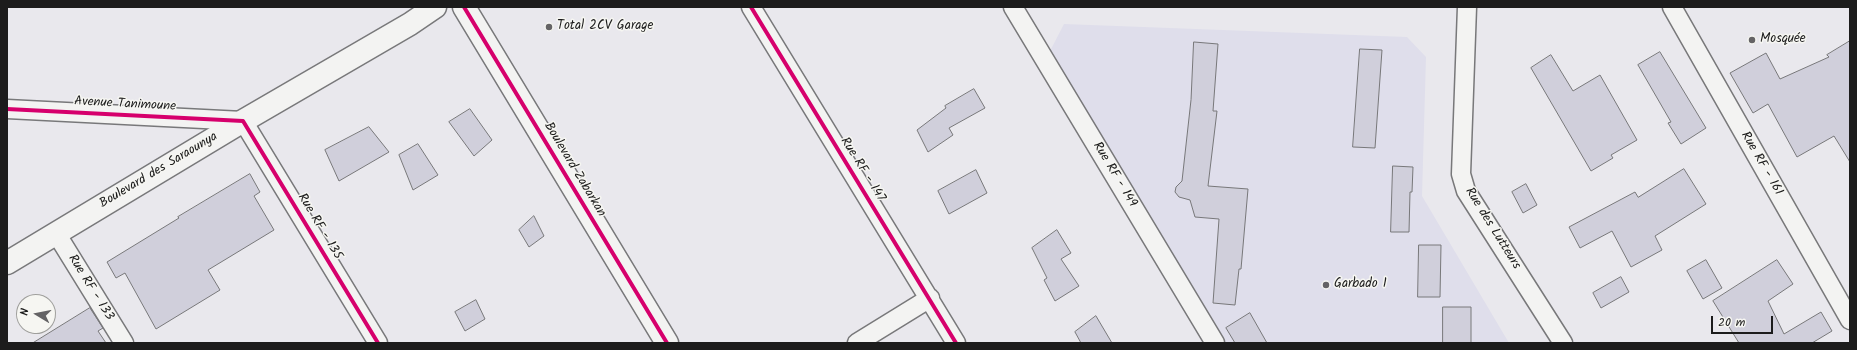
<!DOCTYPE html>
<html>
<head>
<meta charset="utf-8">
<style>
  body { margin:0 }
  #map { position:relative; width:1857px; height:350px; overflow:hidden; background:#e9e8ed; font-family:Kalam,sans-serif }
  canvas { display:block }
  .frame { position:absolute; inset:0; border:8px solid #1c1c1c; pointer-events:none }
  .north { position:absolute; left:16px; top:294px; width:40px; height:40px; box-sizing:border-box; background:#f6f6f2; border:1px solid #9f9f9c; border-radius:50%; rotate:280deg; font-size:11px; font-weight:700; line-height:16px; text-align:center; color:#1c1c1c }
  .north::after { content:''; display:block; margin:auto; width:14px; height:18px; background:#646365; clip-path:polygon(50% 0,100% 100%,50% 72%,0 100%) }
  .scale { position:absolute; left:1711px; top:316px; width:62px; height:18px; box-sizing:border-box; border:2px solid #1c1c1c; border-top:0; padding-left:5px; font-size:12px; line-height:14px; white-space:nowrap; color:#1c1c1c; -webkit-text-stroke:3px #f6f6f2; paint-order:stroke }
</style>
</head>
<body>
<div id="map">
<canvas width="1857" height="350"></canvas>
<div class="frame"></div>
<div class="north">N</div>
<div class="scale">20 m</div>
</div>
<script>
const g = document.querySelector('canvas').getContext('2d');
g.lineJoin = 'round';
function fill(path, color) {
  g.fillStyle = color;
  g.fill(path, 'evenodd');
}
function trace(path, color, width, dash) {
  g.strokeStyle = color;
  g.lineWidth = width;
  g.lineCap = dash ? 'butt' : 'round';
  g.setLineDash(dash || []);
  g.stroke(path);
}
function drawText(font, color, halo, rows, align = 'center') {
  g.font = font + ' Kalam,sans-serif';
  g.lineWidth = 3;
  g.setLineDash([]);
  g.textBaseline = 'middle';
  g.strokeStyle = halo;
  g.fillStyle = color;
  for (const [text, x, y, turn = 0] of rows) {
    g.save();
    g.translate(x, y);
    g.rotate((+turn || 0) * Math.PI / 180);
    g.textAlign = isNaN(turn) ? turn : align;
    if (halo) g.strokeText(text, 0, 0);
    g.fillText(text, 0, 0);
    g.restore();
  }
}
const built = new Path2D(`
  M 1064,24 L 1407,37 L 1426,57 L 1422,196 L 1509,343 L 1223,343 L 1049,53 Z`);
const building = new Path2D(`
  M 1850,41 L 1850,162 L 1834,136 L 1797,157 L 1768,104 L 1753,113 L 1730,73 L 1766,53 L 1780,79 L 1829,57 L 1827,55 Z
  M 1194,42 L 1218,44 L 1213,111 L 1217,111 L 1208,186 L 1248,189 L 1241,269 L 1239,269 L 1235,305 L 1213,303 L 1219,219 L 1195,217 L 1190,200 L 1179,197 L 1175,192 L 1176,187 L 1182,181 L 1191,100 Z
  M 1360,49 L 1382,50 L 1375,148 L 1353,147 Z
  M 1660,52 L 1706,128 L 1681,144 L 1668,123 L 1671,122 L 1638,65 Z
  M 1551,55 L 1573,91 L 1600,75 L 1637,140 L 1611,155 L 1613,158 L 1591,171 L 1531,68 Z
  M 974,89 L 985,108 L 949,128 L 953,135 L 928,152 L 917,130 L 946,108 L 945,106 Z
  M 470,109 L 492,140 L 474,156 L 449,122 Z
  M 369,127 L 389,152 L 339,181 L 325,150 Z
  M 418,144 L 438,175 L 413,190 L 399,155 Z
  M 1393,166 L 1413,167 L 1412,192 L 1410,192 L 1409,232 L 1391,232 Z
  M 1684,169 L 1706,204 L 1655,236 L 1662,250 L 1631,267 L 1612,231 L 1580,248 L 1569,227 L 1635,192 L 1638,197 Z
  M 976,170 L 987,193 L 949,214 L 938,191 Z
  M 250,174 L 260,192 L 254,196 L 274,230 L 208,270 L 220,290 L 156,329 L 125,273 L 116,278 L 107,262 L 179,218 L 178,217 Z
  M 1526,184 L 1537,205 L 1523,213 L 1512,192 Z
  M 534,216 L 544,236 L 529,247 L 519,230 Z
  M 1057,230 L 1071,253 L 1061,259 L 1079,286 L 1055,301 L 1044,280 L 1047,278 L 1032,248 Z
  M 1419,245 L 1441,245 L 1440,297 L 1418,297 Z
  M 1706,260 L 1722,288 L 1703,299 L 1687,271 Z
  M 1777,260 L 1793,284 L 1768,301 L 1784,334 L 1821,312 L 1832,331 L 1812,343 L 1739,343 L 1713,301 Z
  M 1621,277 L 1629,292 L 1601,308 L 1593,293 Z
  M 476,300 L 485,319 L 465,331 L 455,312 Z
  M 1443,307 L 1471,307 L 1471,343 L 1443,343 Z
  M 90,308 L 103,328 L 98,331 L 106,343 L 33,343 Z
  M 1250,313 L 1267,343 L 1235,343 L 1226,328 Z
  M 1096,316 L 1112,343 L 1081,343 L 1075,332 Z`);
const minor = new Path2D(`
  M 751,7 L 956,343
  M 1013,7 L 1215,343
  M 1467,7 L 1461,174 L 1466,191 L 1563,343
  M 1672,7 L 1850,320
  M 7,109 L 243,121 L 378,343
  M 56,233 L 124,343
  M 857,343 L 930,298`);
const tertiary = new Path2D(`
  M 464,7 L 667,343`);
const secondary = new Path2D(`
  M 7,263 L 243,121 L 410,24 L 435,7`);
const cycleway = new Path2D(`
  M 464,7 L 667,343
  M 751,7 L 956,343
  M 7,109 L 243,121 L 378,343`);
const markers = [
  [549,27,4,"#646365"],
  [1752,40,4,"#646365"],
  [1326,285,4,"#646365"]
];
const poiNames = [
  ["Total 2CV Garage",557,27],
  ["Mosquée",1760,40],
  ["Garbado 1",1334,285]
];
const streetNames = [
  ["Avenue Tanimoune",125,105,3],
  ["Rue RF - 161",1761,164,60],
  ["Boulevard Zabarkan",574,170,59],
  ["Rue RF - 147",862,170,58],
  ["Boulevard des Saraounya",159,171,-31],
  ["Rue RF - 149",1114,175,59],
  ["Rue RF - 135",319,227,59],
  ["Rue des Lutteurs",1492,229,58],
  ["Rue RF - 133",90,288,58]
];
fill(built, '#dfdeeb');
fill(building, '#d0cfdb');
trace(building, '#78787a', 1);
trace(minor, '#78787a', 21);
trace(tertiary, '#78787a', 25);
trace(secondary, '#78787a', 25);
trace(minor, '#f3f3f2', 18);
trace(tertiary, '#f3f3f2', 22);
trace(secondary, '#f3f3f2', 22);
trace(cycleway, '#d6006c', 4);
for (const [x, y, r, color] of markers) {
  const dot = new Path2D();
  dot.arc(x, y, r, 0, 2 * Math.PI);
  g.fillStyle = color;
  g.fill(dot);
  trace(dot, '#f6f6f2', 1.5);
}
drawText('13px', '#1c1c1c', '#f6f6f2', poiNames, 'left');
drawText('13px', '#1c1c1c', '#f6f6f2', streetNames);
</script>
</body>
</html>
